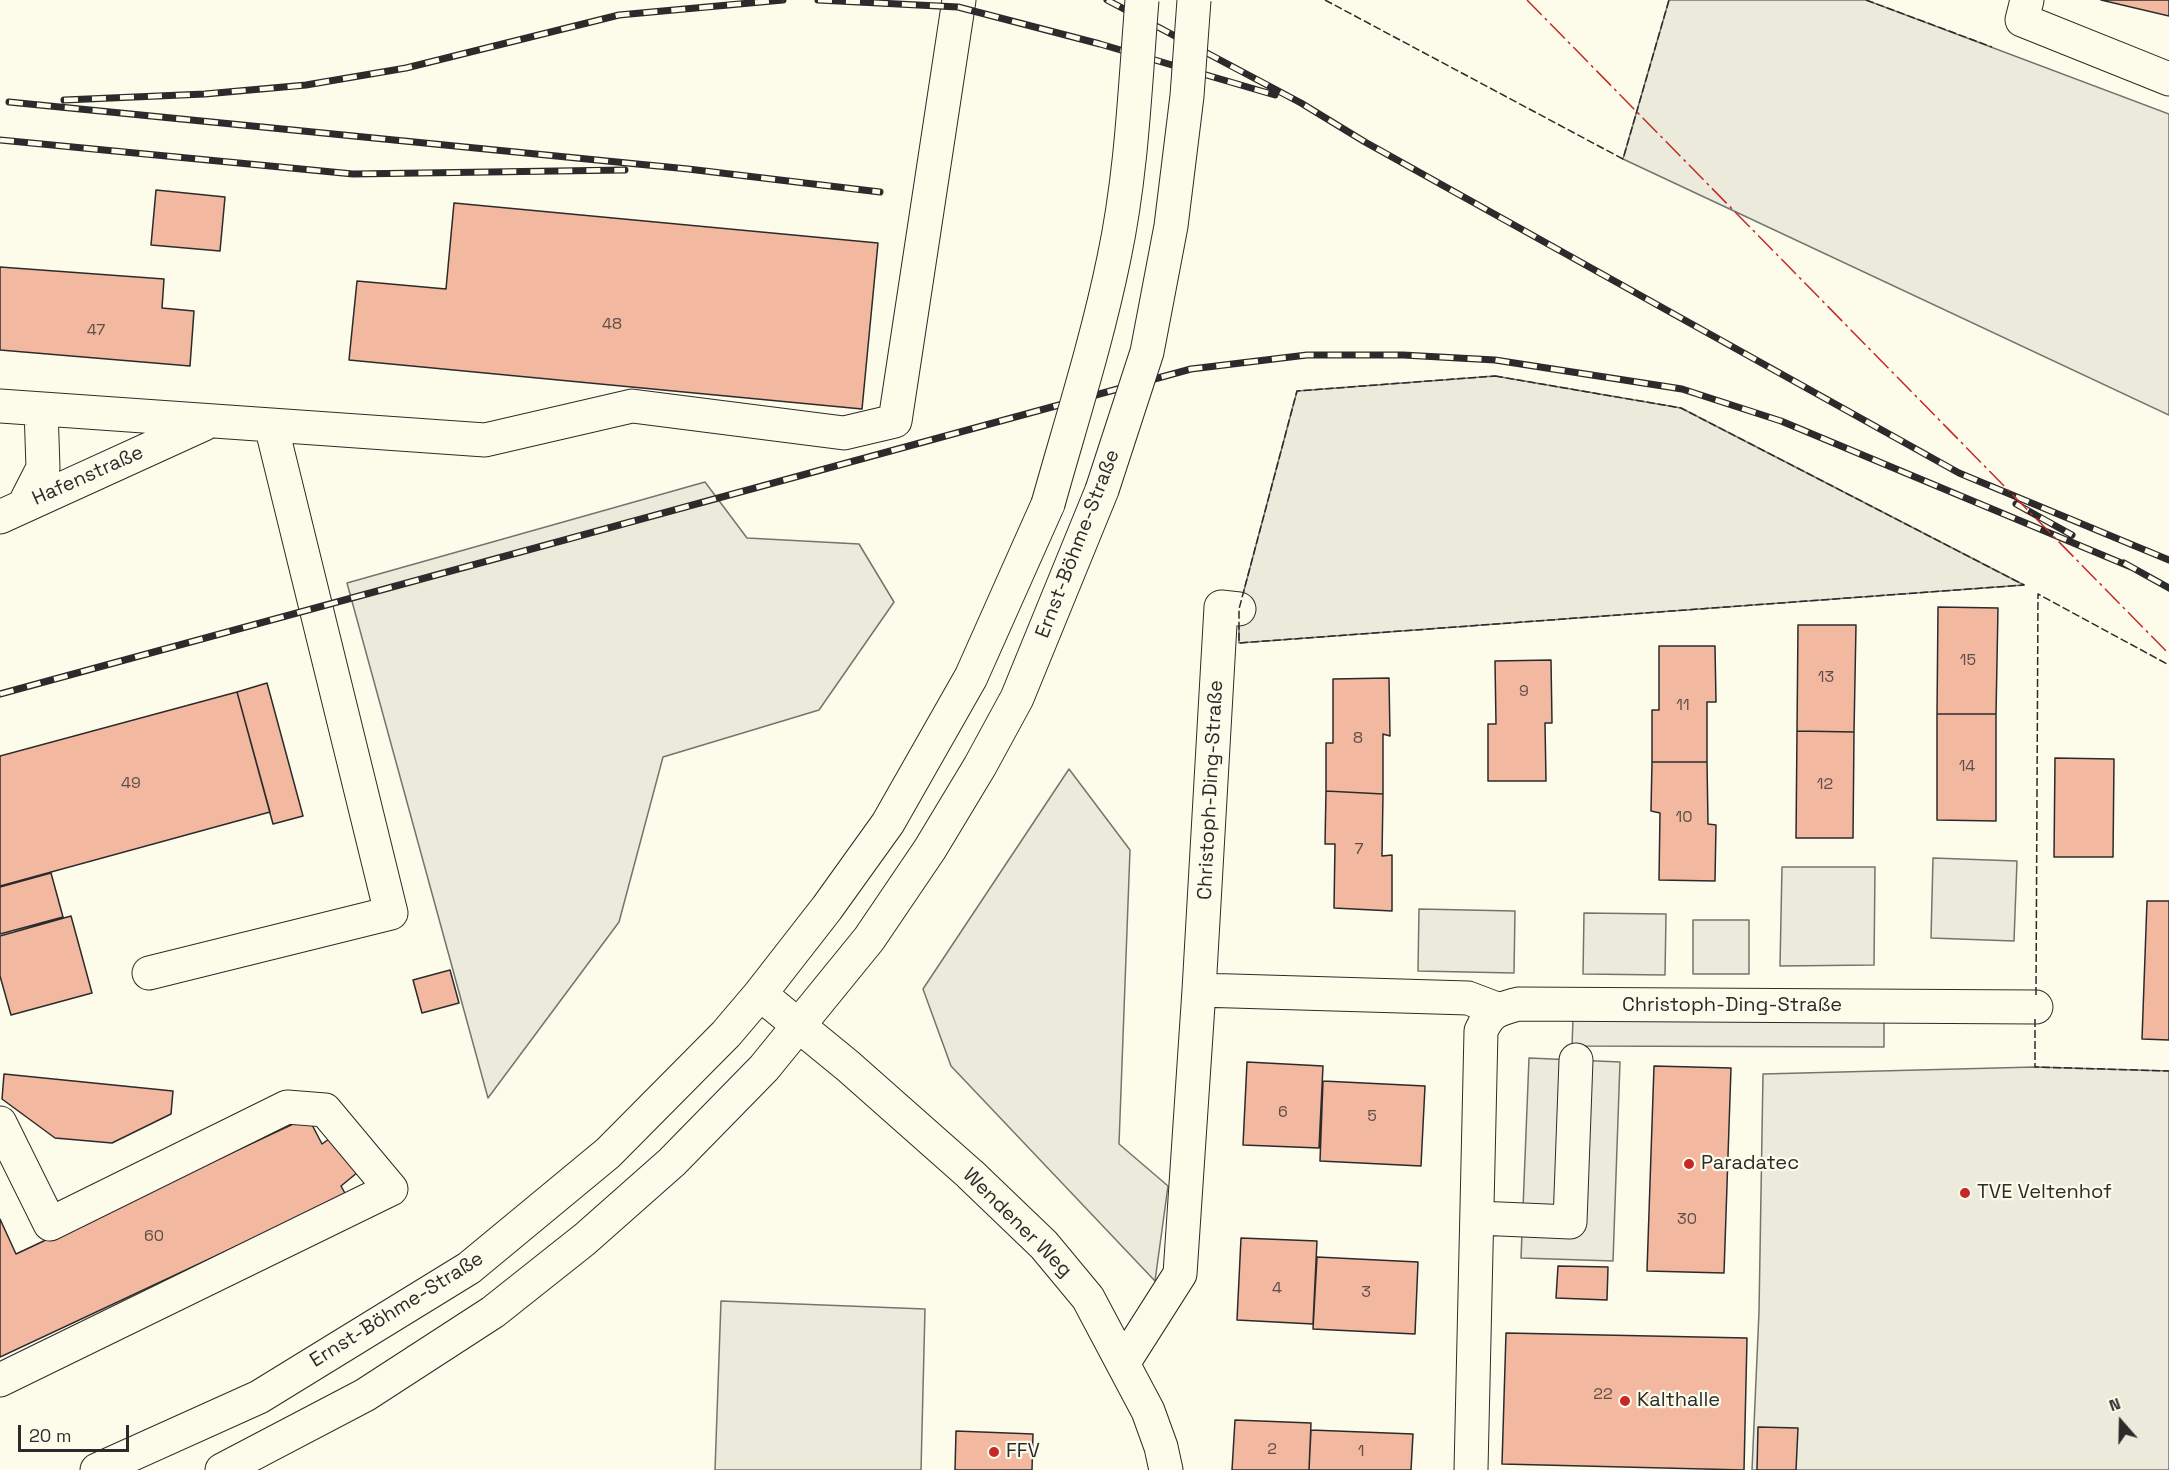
<!DOCTYPE html>
<html>
<head>
<meta charset="utf-8">
<style>
  body { margin:0 }
  #map { position:relative; width:2169px; height:1470px; overflow:hidden; background:#fdfbea; font-family:"Space Grotesk",sans-serif }
  canvas { display:block }
  .north { position:absolute; left:2091px; top:1392px; width:60px; height:60px; -webkit-text-stroke:4px #fdfbea; paint-order:stroke; rotate:340deg; font-size:16px; font-weight:700; line-height:24px; text-align:center; color:#2b2b2b }
  .north::after { content:''; display:block; margin:auto; width:21px; height:27px; background:#2b2b2b; clip-path:polygon(50% 0,100% 100%,50% 72%,0 100%) }
  .scale { position:absolute; left:18px; top:1425px; width:111px; height:27px; box-sizing:border-box; border:3px solid #2b2b2b; border-top:0; padding-left:8px; font-size:18px; line-height:21px; white-space:nowrap; color:#2b2b2b; -webkit-text-stroke:4px #fdfbea; paint-order:stroke }
</style>
</head>
<body>
<div id="map">
<canvas width="2169" height="1470"></canvas>
<div class="north">N</div>
<div class="scale">20 m</div>
</div>
<script>
const g = document.querySelector('canvas').getContext('2d');
g.lineJoin = 'round';
function fill(path, color) {
  g.fillStyle = color;
  g.fill(path, 'evenodd');
}
function trace(path, color, width, dash) {
  g.strokeStyle = color;
  g.lineWidth = width;
  g.lineCap = dash ? 'butt' : 'round';
  g.setLineDash(dash || []);
  g.stroke(path);
}
function drawText(font, color, halo, rows, align = 'center') {
  g.font = font + ' "Space Grotesk",sans-serif';
  g.lineWidth = 4.5;
  g.setLineDash([]);
  g.textBaseline = 'middle';
  g.strokeStyle = halo;
  g.fillStyle = color;
  for (const [text, x, y, turn = 0] of rows) {
    g.save();
    g.translate(x, y);
    g.rotate((+turn || 0) * Math.PI / 180);
    g.textAlign = isNaN(turn) ? turn : align;
    if (halo) g.strokeText(text, 0, 0);
    g.fillText(text, 0, 0);
    g.restore();
  }
}
const green = new Path2D(`
  M 1669,0 L 1866,0 L 2169,114 L 2169,415 L 1623,159 Z
  M 1495,376 L 1681,408 L 2024,585 L 1239,643 L 1239,609 L 1297,391 Z
  M 705,482 L 747,538 L 859,544 L 894,602 L 819,710 L 663,757 L 619,922 L 488,1098 L 347,583 Z
  M 1069,769 L 1130,850 L 1119,1144 L 1168,1186 L 1155,1281 L 951,1066 L 923,989 Z
  M 2035,1067 L 2169,1071 L 2169,1470 L 1752,1470 L 1759,1312 L 1763,1074 Z
  M 721,1301 L 925,1309 L 921,1470 L 715,1470 Z`);
const parking = new Path2D(`
  M 1933,858 L 2017,861 L 2014,941 L 1931,938 Z
  M 1782,867 L 1875,867 L 1874,965 L 1780,966 Z
  M 1419,909 L 1515,911 L 1514,973 L 1418,971 Z
  M 1584,913 L 1666,914 L 1665,975 L 1583,974 Z
  M 1693,920 L 1749,920 L 1749,974 L 1693,974 Z
  M 1573,1019 L 1884,1020 L 1884,1047 L 1572,1046 Z
  M 1529,1058 L 1620,1062 L 1613,1261 L 1521,1258 Z`);
const building = new Path2D(`
  M 2101,0 L 2169,0 L 2169,16 Z
  M 156,190 L 225,197 L 220,251 L 151,245 Z
  M 454,203 L 878,243 L 862,409 L 349,360 L 357,281 L 446,289 Z
  M 0,267 L 164,279 L 162,308 L 194,311 L 190,366 L 0,350 Z
  M 1938,607 L 1998,608 L 1996,714 L 1937,714 Z
  M 1798,625 L 1856,625 L 1854,732 L 1797,731 Z
  M 1659,646 L 1715,646 L 1716,702 L 1707,702 L 1707,762 L 1652,762 L 1652,710 L 1659,710 Z
  M 1551,660 L 1552,723 L 1545,723 L 1546,781 L 1488,781 L 1488,724 L 1496,724 L 1495,661 Z
  M 1389,678 L 1390,736 L 1383,734 L 1383,794 L 1326,791 L 1326,743 L 1333,743 L 1333,679 Z
  M 267,683 L 303,816 L 273,824 L 237,692 Z
  M 237,692 L 270,812 L 0,886 L 0,756 Z
  M 1937,714 L 1996,714 L 1996,821 L 1937,820 Z
  M 1797,731 L 1854,732 L 1853,838 L 1796,838 Z
  M 2055,758 L 2114,759 L 2113,857 L 2054,857 Z
  M 1652,762 L 1707,762 L 1708,824 L 1716,825 L 1715,881 L 1659,880 L 1660,813 L 1651,811 Z
  M 1326,791 L 1383,794 L 1382,856 L 1392,855 L 1392,911 L 1334,908 L 1335,844 L 1325,844 Z
  M 51,873 L 63,917 L 0,934 L 0,887 Z
  M 2147,901 L 2169,901 L 2169,1040 L 2142,1039 Z
  M 71,916 L 92,993 L 11,1015 L 0,976 L 0,936 Z
  M 450,970 L 459,1003 L 422,1013 L 413,980 Z
  M 1247,1062 L 1323,1066 L 1319,1148 L 1243,1145 Z
  M 1654,1066 L 1731,1068 L 1724,1273 L 1647,1271 Z
  M 4,1074 L 173,1091 L 171,1114 L 112,1143 L 55,1138 L 2,1099 Z
  M 1323,1081 L 1425,1086 L 1421,1166 L 1320,1161 Z
  M 308,1117 L 322,1144 L 329,1139 L 358,1172 L 341,1186 L 346,1195 L 0,1357 L 0,1219 L 16,1254 Z
  M 1241,1238 L 1317,1241 L 1313,1324 L 1237,1320 Z
  M 1317,1257 L 1418,1262 L 1415,1334 L 1313,1329 Z
  M 1558,1266 L 1608,1267 L 1607,1300 L 1556,1298 Z
  M 1506,1333 L 1747,1338 L 1744,1470 L 1502,1464 Z
  M 1235,1420 L 1311,1423 L 1309,1470 L 1232,1470 Z
  M 1758,1427 L 1798,1428 L 1796,1470 L 1757,1470 Z
  M 1311,1430 L 1413,1434 L 1411,1470 L 1309,1470 Z
  M 956,1431 L 1033,1434 L 1032,1470 L 955,1470 Z`);
const minor = new Path2D(`
  M 2027,0 L 2022,20 L 2169,79
  M 0,406 L 485,440 L 632,406 L 844,433 L 895,421 L 959,0
  M 24,505 L 43,468 L 41,409
  M 0,517 L 204,424
  M 149,973 L 391,913 L 271,425
  M 1199,990 L 1221,607 L 1239,609
  M 760,994 L 848,1066 L 970,1174 L 1044,1245 L 1088,1298 L 1148,1411 L 1161,1447 L 1166,1470
  M 0,1123 L 50,1224 L 287,1107 L 325,1110 L 391,1189 L 0,1380
  M 1477,1218 L 1570,1222 L 1576,1060
  M 1124,1362 L 1180,1274 L 1199,990 L 1468,998 L 1497,1009
  M 97,1470 L 259,1397 L 469,1268 L 608,1153 L 726,1034 L 760,994 L 827,908 L 888,823 L 971,677 L 1048,504
  M 222,1470 L 365,1395 L 493,1312 L 585,1239 L 672,1162 L 764,1068 L 869,939 L 930,849 L 980,766 L 1017,698 L 1102,490
  M 1471,1470 L 1481,1031 C 1490,1011 1497,1010 1518,1004 L 2036,1007`);
const rail = new Path2D(`
  M 818,0 L 958,7 L 1100,44 L 1275,95
  M 1107,0 L 1301,103 L 1365,142 L 1959,473 L 2169,560
  M 64,100 L 205,94 L 306,85 L 406,68 L 619,15 L 783,0
  M 9,102 L 688,169 L 880,192
  M 0,140 L 353,174 L 625,170
  M 2016,504 L 2072,535
  M 2124,563 L 2169,588
  M 0,694 L 1191,369 L 1307,355 L 1403,355 L 1495,360 L 1682,389 L 1781,421 L 2131,567`);
const minorBridge = new Path2D(`
  M 1102,490 L 1147,352 L 1171,226 L 1187,96 L 1194,0
  M 1048,504 C 1071,422 1097,341 1114,258 C 1132,173 1135,86 1142,0`);
const fence = new Path2D(`
  M 1325,0 L 1623,159 L 1669,0
  M 1866,0 L 1992,47
  M 1495,376 L 1681,408 L 2024,585 L 1239,643 L 1239,609 L 1297,391 Z
  M 2036,995 L 2038,594 L 2169,665
  M 2035,1019 L 2035,1067 L 2169,1071`);
const power = new Path2D(`
  M 1527,0 L 2169,654`);
const markers = [
  [1689,1164,6,"#c62828"],
  [1965,1193,6,"#c62828"],
  [1625,1401,6,"#c62828"],
  [994,1452,6,"#c62828"]
];
const numberNames = [
  ["48",612,325],
  ["47",96,331],
  ["15",1968,661],
  ["13",1826,678],
  ["9",1524,692],
  ["11",1683,706],
  ["8",1358,739],
  ["14",1967,767],
  ["49",131,784],
  ["12",1825,785],
  ["10",1684,818],
  ["7",1359,850],
  ["6",1283,1113],
  ["5",1372,1117],
  ["30",1687,1220],
  ["60",154,1237],
  ["4",1277,1289],
  ["3",1366,1293],
  ["22",1603,1395],
  ["2",1272,1450],
  ["1",1361,1452]
];
const streetNames = [
  ["Hafenstraße",88,476,-24],
  ["Ernst-Böhme-Straße",1078,544,-69],
  ["Christoph-Ding-Straße",1211,790,-87],
  ["Christoph-Ding-Straße",1732,1006],
  ["Wendener Weg",1017,1223,45],
  ["Ernst-Böhme-Straße",397,1310,-32]
];
const poiNames = [
  ["Paradatec",1701,1164],
  ["TVE Veltenhof",1977,1193],
  ["Kalthalle",1637,1401],
  ["FFV",1006,1452]
];
fill(green, '#ecebdb');
trace(green, '#74746e', 1.5);
fill(parking, '#eceadb');
trace(parking, '#74746e', 1.5);
fill(building, '#f2b8a0');
trace(building, '#2b2b2b', 1.5);
trace(minor, '#2b2b2b', 35);
trace(minor, '#fdfbea', 33);
trace(rail, '#2b2b2b', 7);
trace(rail, '#fdfbea', 4.5, [14]);
trace(minorBridge, '#2b2b2b', 35, []);
trace(minorBridge, '#fdfbea', 33);
trace(fence, '#2b2b2b', 1.5, [8, 3]);
trace(power, '#c62828', 1.5, [21, 4.5, 3, 4.5]);
for (const [x, y, r, color] of markers) {
  const dot = new Path2D();
  dot.arc(x, y, r, 0, 2 * Math.PI);
  g.fillStyle = color;
  g.fill(dot);
  trace(dot, '#fdfbea', 2);
}
drawText('16px', '#5d4e48', null, numberNames);
drawText('20px', '#2b2b2b', '#fdfbea', streetNames);
drawText('20px', '#2b2b2b', '#fdfbea', poiNames, 'left');
</script>
</body>
</html>
